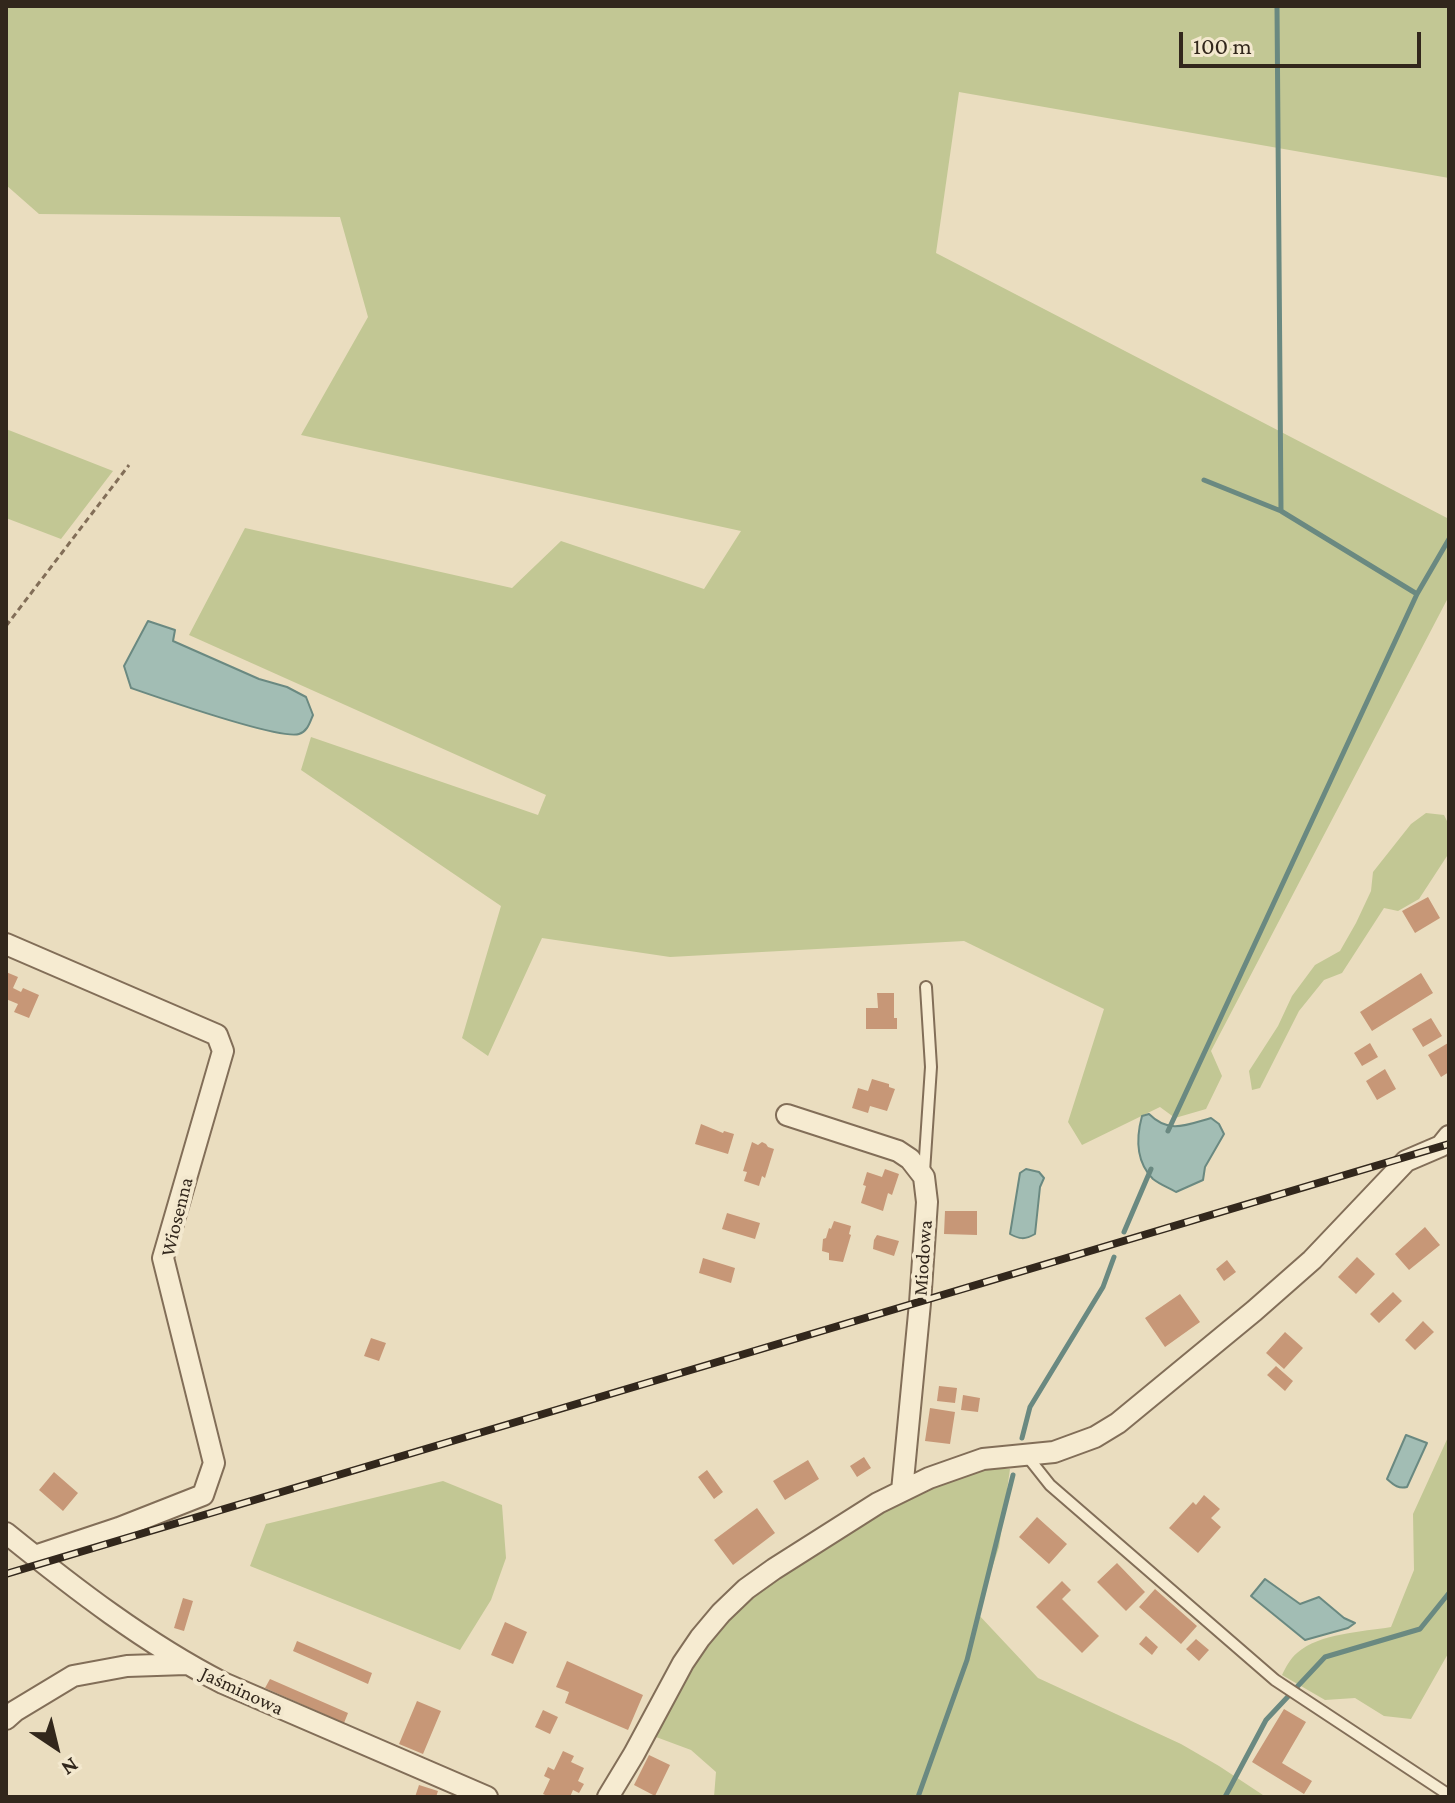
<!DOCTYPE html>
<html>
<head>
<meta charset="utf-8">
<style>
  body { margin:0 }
  #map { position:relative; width:1455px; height:1803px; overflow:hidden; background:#eaddbf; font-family:"Crimson Pro",serif }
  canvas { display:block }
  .frame { position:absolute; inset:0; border:8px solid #32271c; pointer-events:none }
  .north { position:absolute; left:16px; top:1707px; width:80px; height:80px; -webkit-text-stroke:6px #f3e8ce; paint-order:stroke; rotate:145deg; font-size:22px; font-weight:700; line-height:32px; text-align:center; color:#32271c }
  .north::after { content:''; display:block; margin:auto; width:28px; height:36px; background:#32271c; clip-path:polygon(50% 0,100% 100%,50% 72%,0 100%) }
  .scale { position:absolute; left:1179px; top:32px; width:242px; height:36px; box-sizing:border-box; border:4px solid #32271c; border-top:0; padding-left:10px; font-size:24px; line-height:28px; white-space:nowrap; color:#32271c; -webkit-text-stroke:6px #f3e8ce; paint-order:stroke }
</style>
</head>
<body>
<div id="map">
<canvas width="1455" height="1803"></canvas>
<div class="frame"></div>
<div class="north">N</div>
<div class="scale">100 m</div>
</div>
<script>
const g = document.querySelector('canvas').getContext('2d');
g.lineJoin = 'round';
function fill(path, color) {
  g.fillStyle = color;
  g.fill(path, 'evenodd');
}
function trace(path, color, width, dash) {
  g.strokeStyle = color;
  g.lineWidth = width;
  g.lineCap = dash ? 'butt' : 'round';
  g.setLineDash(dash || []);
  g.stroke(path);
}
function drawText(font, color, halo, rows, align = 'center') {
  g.font = font + ' "Crimson Pro",serif';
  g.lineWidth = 8;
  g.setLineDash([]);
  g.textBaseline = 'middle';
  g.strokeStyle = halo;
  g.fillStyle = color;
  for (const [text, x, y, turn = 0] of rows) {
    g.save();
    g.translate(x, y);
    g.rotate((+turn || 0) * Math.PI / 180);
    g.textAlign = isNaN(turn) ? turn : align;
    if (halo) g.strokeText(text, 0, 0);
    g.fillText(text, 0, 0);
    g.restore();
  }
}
const green = new Path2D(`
  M 6,6 L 1449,6 L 1449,178 L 959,92 L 936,253 L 1449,519 L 1449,596 L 1211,1051 L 1222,1076 L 1206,1109 L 1175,1118 L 1160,1107 L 1082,1145 L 1068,1122 L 1104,1009 L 964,941 L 670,957 L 542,938 L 488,1056 L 462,1038 L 501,906 L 301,770 L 311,737 L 538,815 L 546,795 L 189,635 L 245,528 L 512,588 L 561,541 L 704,589 L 741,531 L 301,435 L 368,317 L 340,217 L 39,214 L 6,185 Z
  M 6,429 L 113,471 L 61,539 L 6,518 Z
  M 1426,813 L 1444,815 L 1449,825 L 1449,853 L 1419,899 L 1398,911 L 1384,908 L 1342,973 L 1324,980 L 1299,1011 L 1260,1088 L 1252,1090 L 1249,1071 L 1278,1026 L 1292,996 L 1315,965 L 1340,951 L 1356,923 L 1371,891 L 1373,872 L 1411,824 Z
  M 1449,1435 L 1449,1652 L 1411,1719 L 1384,1716 L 1355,1698 L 1325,1700 L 1282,1675 C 1286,1667 1290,1659 1297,1653 C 1320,1633 1362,1632 1391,1627 L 1414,1570 L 1413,1514 Z
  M 986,1468 L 1010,1469 L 999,1547 L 977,1613 L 1038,1678 L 1181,1744 L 1219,1766 L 1266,1797 L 714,1797 L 716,1772 L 691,1750 L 656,1737 L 689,1668 L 707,1642 L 750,1595 L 851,1527 L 958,1474 Z
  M 443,1481 L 502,1505 L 506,1558 L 491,1600 L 460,1650 L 250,1566 L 266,1524 Z`);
const water = new Path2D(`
  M 148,621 L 175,630 L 173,641 L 259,679 L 287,687 L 306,697 L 313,715 C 310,722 308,731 299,734 C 280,740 157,697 131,688 L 124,666 Z
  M 1149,1114 C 1169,1134 1186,1125 1211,1118 L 1219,1124 L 1224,1134 L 1205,1167 L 1203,1180 L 1176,1192 C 1169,1188 1159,1184 1153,1179 C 1135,1161 1136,1138 1142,1116 Z
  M 1026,1169 L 1039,1172 L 1044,1178 L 1040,1187 L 1035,1234 C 1025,1240 1019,1239 1010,1234 L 1020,1173 Z
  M 1406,1435 L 1427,1443 L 1407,1487 C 1398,1489 1394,1485 1387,1479 Z
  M 1265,1579 L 1300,1604 L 1319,1597 L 1344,1618 L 1355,1623 L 1348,1628 L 1305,1640 L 1251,1596 Z`);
const stream = new Path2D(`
  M 1277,6 L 1281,511
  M 1204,480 L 1281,511 L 1417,594
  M 1168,1131 L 1417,594 L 1449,539
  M 1124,1232 L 1151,1169
  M 1022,1438 L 1030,1407 L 1103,1287 L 1114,1257
  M 918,1797 L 967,1660 L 1013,1475
  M 1225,1797 L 1266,1720 L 1325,1657 L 1420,1629 L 1449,1593`);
const building = new Path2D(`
  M 1428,897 L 1440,918 L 1415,933 L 1402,911 Z
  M 6,972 L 18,977 L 13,988 L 21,992 L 23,988 L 39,995 L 29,1018 L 14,1012 L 18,1004 L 6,999 Z
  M 1421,973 L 1433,993 L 1372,1031 L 1360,1012 Z
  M 877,993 L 894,993 L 894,1018 L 897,1018 L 897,1029 L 866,1029 L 866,1008 L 878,1008 Z
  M 1431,1018 L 1442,1036 L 1423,1047 L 1412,1029 Z
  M 1370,1043 L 1378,1057 L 1362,1066 L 1354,1053 Z
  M 1448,1043 L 1449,1072 L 1441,1077 L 1428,1055 Z
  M 1385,1069 L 1396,1089 L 1377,1100 L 1366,1081 Z
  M 872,1079 L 889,1084 L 889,1087 L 895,1089 L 887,1111 L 870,1106 L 868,1113 L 852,1108 L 858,1088 L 868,1091 Z
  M 701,1124 L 723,1133 L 724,1131 L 734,1134 L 728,1154 L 695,1144 Z
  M 752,1142 L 758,1145 L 762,1142 L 766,1144 L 768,1147 L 774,1149 L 765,1178 L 762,1176 L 759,1186 L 744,1181 L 747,1172 L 743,1171 Z
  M 885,1169 L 899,1174 L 892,1195 L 888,1193 L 883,1211 L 861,1203 L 866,1186 L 863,1185 L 867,1172 L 882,1177 Z
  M 945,1211 L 977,1211 L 977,1235 L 944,1234 Z
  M 727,1213 L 760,1223 L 755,1239 L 722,1229 Z
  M 834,1221 L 851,1226 L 849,1234 L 851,1235 L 843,1262 L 829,1260 L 829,1253 L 822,1251 L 823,1239 L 826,1238 L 829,1228 L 831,1229 Z
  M 1425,1227 L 1440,1245 L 1409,1270 L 1395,1254 Z
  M 877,1235 L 899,1241 L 894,1256 L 873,1249 L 874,1240 Z
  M 1357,1257 L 1375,1274 L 1356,1294 L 1338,1277 Z
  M 703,1258 L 735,1268 L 731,1283 L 699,1273 Z
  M 1227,1260 L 1236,1272 L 1224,1281 L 1216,1269 Z
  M 1393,1292 L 1402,1301 L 1379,1323 L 1370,1314 Z
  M 1180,1294 L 1200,1322 L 1165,1347 L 1145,1318 Z
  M 1423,1321 L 1434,1332 L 1415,1350 L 1405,1340 Z
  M 1285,1332 L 1303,1348 L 1284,1369 L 1266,1353 Z
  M 371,1338 L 386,1343 L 379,1361 L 364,1356 Z
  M 1276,1366 L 1293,1381 L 1285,1391 L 1267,1375 Z
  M 939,1386 L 957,1388 L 955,1403 L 937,1401 Z
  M 963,1395 L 980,1398 L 978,1412 L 961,1410 Z
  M 930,1408 L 955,1412 L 950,1444 L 925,1441 Z
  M 864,1457 L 871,1468 L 857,1477 L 850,1466 Z
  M 808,1460 L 819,1479 L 785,1500 L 773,1481 Z
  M 707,1470 L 723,1492 L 714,1499 L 698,1477 Z
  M 54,1472 L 78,1493 L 63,1511 L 39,1490 Z
  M 1204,1495 L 1220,1509 L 1211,1518 L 1221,1527 L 1198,1553 L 1169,1528 L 1193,1502 L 1196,1505 Z
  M 757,1508 L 775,1533 L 733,1565 L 714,1540 Z
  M 1037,1517 L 1067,1544 L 1049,1564 L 1019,1537 Z
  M 1117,1563 L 1145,1592 L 1126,1611 L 1097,1582 Z
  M 1062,1581 L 1071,1590 L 1062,1599 L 1099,1636 L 1082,1653 L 1036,1607 Z
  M 1155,1589 L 1197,1626 L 1181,1644 L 1139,1607 Z
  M 183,1598 L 193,1601 L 184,1631 L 174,1628 Z
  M 505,1622 L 527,1632 L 513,1664 L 491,1655 Z
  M 1146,1636 L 1158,1647 L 1152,1655 L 1139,1644 Z
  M 1196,1639 L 1209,1650 L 1199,1661 L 1186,1649 Z
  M 297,1641 L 372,1673 L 368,1684 L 293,1651 Z
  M 567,1661 L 643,1695 L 628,1730 L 565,1703 L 569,1692 L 556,1687 Z
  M 270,1679 L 348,1713 L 344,1723 L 265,1688 Z
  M 417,1701 L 441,1711 L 423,1754 L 399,1744 Z
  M 1284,1709 L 1306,1722 L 1282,1763 L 1312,1781 L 1304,1794 L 1252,1762 Z
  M 543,1710 L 558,1717 L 550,1734 L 535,1727 Z
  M 563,1751 L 574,1756 L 571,1762 L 584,1768 L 578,1781 L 584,1784 L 579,1793 L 573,1790 L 570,1797 L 550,1797 L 543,1794 L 550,1779 L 544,1776 L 548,1767 L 554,1770 Z
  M 649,1755 L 670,1765 L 655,1796 L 634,1785 Z
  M 419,1785 L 438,1791 L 436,1797 L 415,1797 Z`);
const path = new Path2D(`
  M 6,626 L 129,465`);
const lane = new Path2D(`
  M 924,1172 L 931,1067 L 926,987
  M 1027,1456 L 1050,1485 L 1275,1680 L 1449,1795`);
const street = new Path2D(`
  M 6,944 L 217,1035 L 223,1051 L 163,1258 L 214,1463 L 203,1495 L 119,1528 L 35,1556
  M 787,1115 L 898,1151 L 910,1159 L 924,1177 L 927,1202 L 920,1303 L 902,1491
  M 6,1533 C 74,1588 145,1643 223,1683 L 487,1797
  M 6,1719 L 15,1711 L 73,1676 L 127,1666 L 186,1664
  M 608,1797 L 634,1754 L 683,1663 L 700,1638 L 721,1613 L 746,1589 L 774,1569 L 878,1503 L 929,1478 L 983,1459 L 1054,1452 L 1095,1437 L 1118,1423 L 1254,1311 L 1312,1260 L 1406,1161 L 1441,1146 L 1449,1136`);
const rail = new Path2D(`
  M 6,1574 L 1449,1144`);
const streetNames = [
  ["Wiosenna",177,1217,-76],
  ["Miodowa",923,1258,-86],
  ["Jaśminowa",242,1691,25]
];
fill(green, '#c2c794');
fill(water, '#a2bdb4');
trace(water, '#6a8981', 2);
trace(stream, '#6a8981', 5);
fill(building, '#c79777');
trace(lane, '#826e58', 14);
trace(street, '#826e58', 24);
trace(path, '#826e58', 3, [6, 4]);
trace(lane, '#f6ebd1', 10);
trace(street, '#f6ebd1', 20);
trace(rail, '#32271c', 8);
trace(rail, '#f3e8ce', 5, [15]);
drawText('20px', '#32271c', '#f3e8ce', streetNames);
</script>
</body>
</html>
